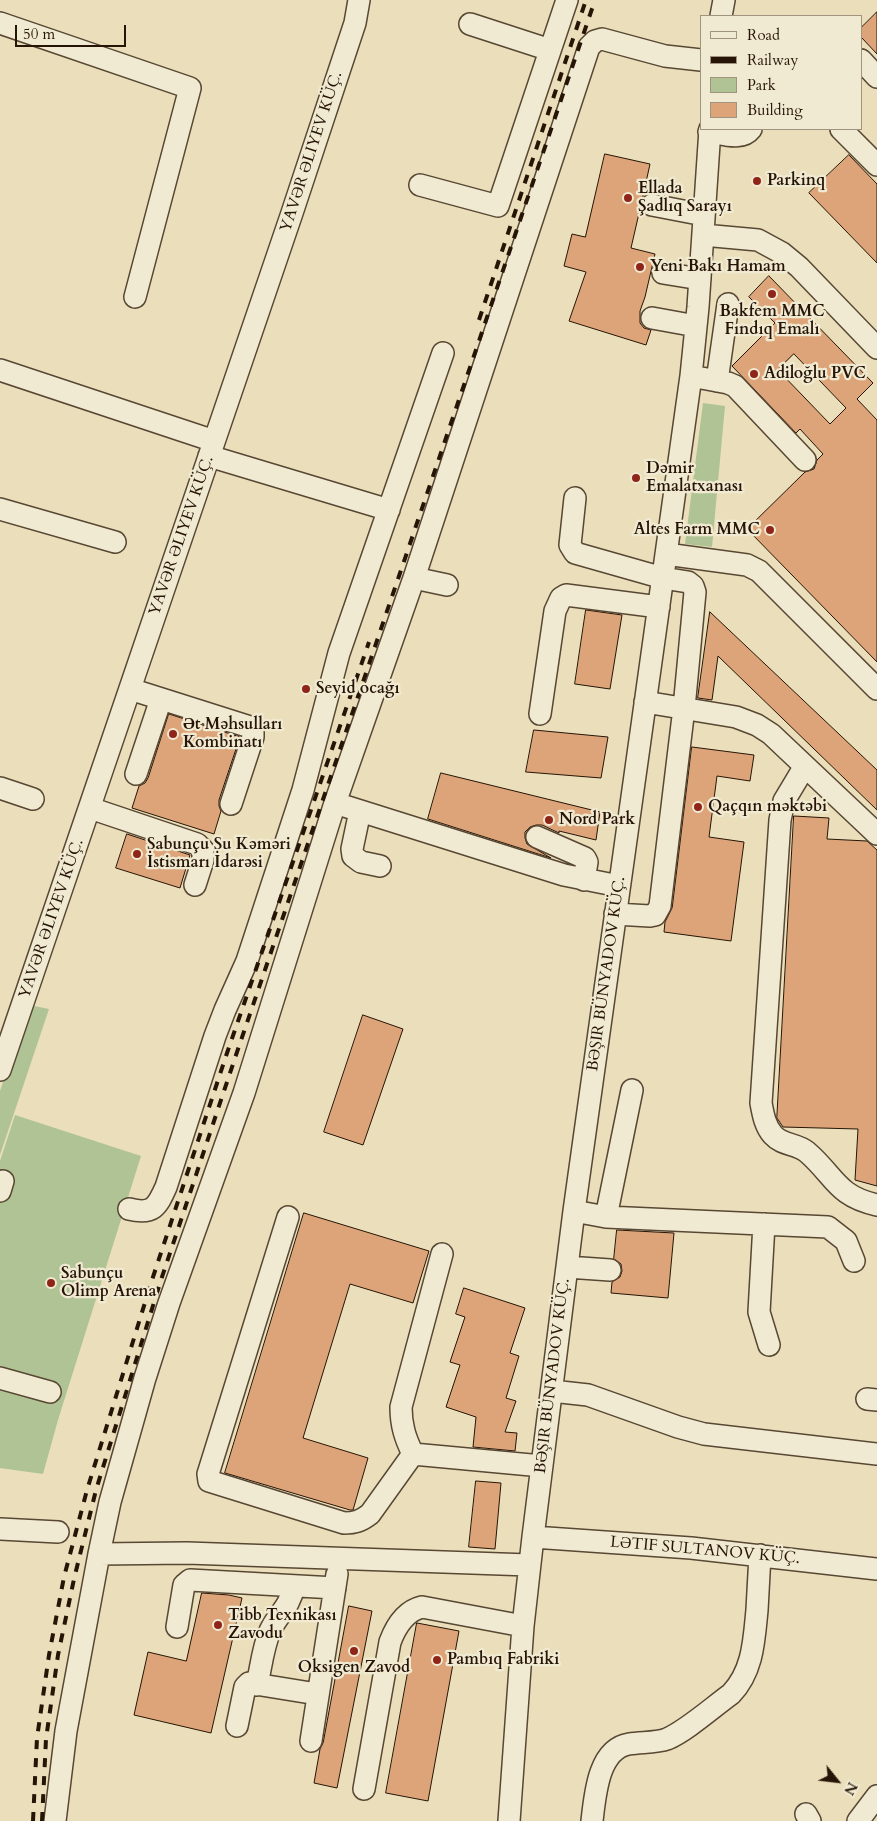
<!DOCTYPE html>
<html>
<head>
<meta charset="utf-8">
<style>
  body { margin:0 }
  #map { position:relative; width:877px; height:1821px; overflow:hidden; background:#eadfba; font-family:Cardo,serif }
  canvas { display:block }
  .legend { position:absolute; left:700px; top:15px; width:162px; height:115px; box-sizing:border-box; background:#f1ead2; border:1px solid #a09480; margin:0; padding:6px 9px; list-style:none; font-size:15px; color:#261406 }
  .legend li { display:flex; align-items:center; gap:10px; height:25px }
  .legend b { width:25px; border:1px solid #a09480 }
  .north { position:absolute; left:812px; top:1756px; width:50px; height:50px; -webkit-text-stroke:4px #f1ead2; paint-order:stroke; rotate:119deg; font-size:14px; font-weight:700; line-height:20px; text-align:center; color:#261406 }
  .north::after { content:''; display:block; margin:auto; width:18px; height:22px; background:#261406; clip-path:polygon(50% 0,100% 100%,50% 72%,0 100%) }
  .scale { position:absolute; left:15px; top:25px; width:111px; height:22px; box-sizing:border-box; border:2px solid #261406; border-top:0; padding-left:6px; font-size:15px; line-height:18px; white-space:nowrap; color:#261406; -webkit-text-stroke:4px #f1ead2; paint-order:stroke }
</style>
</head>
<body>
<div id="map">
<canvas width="877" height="1821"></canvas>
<ul class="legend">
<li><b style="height:6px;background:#f1ead2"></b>Road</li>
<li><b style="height:6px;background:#261406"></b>Railway</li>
<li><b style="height:14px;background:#b0c395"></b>Park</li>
<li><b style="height:14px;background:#dca478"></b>Building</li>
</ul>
<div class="north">N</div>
<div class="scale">50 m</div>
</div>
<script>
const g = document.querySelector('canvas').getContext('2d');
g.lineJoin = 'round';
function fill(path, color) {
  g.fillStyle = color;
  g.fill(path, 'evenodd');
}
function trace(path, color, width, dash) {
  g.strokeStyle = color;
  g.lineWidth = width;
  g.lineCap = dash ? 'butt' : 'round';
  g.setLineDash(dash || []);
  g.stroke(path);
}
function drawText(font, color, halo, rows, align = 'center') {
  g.font = font + ' Cardo,serif';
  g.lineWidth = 4.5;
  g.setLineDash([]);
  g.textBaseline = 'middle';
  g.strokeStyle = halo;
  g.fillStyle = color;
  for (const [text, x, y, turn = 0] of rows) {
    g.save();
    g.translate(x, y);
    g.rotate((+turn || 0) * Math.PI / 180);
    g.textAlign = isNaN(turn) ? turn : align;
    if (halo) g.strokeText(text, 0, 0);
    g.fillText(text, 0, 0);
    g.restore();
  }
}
const green = new Path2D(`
  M 703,403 L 725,406 L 712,547 L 685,544 Z
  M 29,1005 L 49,1009 L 0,1155 L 0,1091 Z
  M 15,1115 L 141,1156 L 58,1420 L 43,1474 L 0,1468 L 0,1161 Z`);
const building = new Path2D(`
  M 877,12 L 877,54 L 861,37 L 861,28 Z
  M 605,154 L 650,164 L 643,196 L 640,202 L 640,209 L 631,248 L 655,254 L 645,297 L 640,311 L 640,323 L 644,328 L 651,330 L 646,345 L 569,321 L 586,272 L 564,266 L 572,234 L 585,237 Z
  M 849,155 L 877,184 L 877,263 L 809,193 Z
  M 769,276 L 873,383 L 857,399 L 877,420 L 877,662 L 747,529 L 805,472 L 814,469 L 817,460 L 823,454 L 800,429 L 796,433 L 732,366 L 775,323 L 749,297 ZM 794,354 L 846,408 L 830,424 L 778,370 Z
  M 586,610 L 622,615 L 610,689 L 575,684 Z
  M 710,612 L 877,770 L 877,810 L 718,656 L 712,700 L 698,698 Z
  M 169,714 L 240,737 L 219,800 L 219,806 L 221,811 L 214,834 L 132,808 L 139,786 L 145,783 L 148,778 Z
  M 534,730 L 608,737 L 601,778 L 526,772 Z
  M 692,747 L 754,755 L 750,781 L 717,776 L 709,837 L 744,842 L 731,941 L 664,932 L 665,922 L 672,908 Z
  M 441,773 L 600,812 L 596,840 L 559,831 L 559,833 L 542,825 L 536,825 L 530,827 L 525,832 L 525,838 L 527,844 L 551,858 L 428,819 Z
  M 794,816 L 829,818 L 827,839 L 867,841 L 877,850 L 877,1186 L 855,1180 L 858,1129 L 783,1127 L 777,1118 Z
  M 127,834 L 190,855 L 180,888 L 116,868 Z
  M 363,1015 L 403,1029 L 363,1145 L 324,1132 Z
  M 304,1213 L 429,1251 L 413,1303 L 350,1284 L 303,1438 L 368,1458 L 353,1510 L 350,1510 L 225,1473 Z
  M 617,1230 L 674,1233 L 668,1298 L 611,1293 L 612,1282 L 620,1277 L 622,1271 L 621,1264 L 614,1259 Z
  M 464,1288 L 525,1308 L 510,1353 L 519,1356 L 506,1398 L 516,1401 L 505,1432 L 517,1433 L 515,1451 L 473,1447 L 476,1417 L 446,1407 L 460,1365 L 450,1362 L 465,1317 L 456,1314 Z
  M 476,1481 L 501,1483 L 495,1549 L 469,1547 Z
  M 202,1593 L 229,1595 L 242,1598 L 211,1733 L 134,1715 L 148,1652 L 186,1661 Z
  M 349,1606 L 372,1611 L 337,1788 L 314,1783 L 320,1749 L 323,1743 Z
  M 417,1623 L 459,1631 L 428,1801 L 386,1793 Z`);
const minor = new Path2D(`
  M 721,16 L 724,0
  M 0,23 L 190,88 L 135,297
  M 470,24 L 550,50
  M 861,60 L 877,77
  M 841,129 L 877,165
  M 709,132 C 723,134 742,141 751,129
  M 420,185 L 498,206 L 567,0
  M 652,205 L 704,215
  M 703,235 L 758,240 L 782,253 L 799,267 L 877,348
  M 663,273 L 700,279
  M 652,318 L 696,326
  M 0,370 L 214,441
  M 691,376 L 728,383 L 735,386 L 805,460
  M 717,381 L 728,304
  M 209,456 L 389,510
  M 575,498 L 570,545 L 575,553 L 663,578 L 688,582 L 693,586 L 695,592 L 684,708 L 660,906 L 655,915 L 650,916 L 615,914
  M 0,509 L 115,542
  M 666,554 L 747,565 L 759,571 L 877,689
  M 414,578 L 447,585
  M 130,689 L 250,727 L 253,731 L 253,737 L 231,804
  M 645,702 L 736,717 L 757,725 L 771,734 L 877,834
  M 540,714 L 555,611 L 561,598 L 566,595 L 659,607
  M 805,766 L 784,801 L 780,820 L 761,1103 C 763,1114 765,1126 773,1135 C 783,1146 796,1143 807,1152 C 835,1176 836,1196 877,1205
  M 136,774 L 161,699
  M 0,788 L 33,799
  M 335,803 L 564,875 L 619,886
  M 90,808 L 197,844 L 203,850 L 203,860 L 195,885
  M 360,811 L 352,849 L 353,856 L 361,862 L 380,866
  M 537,837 L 585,858 L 587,862 L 584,880
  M 0,1070 L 292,213 L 355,23 L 359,0
  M 0,1191 L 3,1181
  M 129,1209 C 153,1215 157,1207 166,1187 L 215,1036 L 225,1010 L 247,961 L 303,790 L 339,653 L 443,353
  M 574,1211 L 606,1217 L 828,1227 L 846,1241 L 854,1261
  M 288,1217 L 208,1474 L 209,1481 L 344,1523 C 355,1523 361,1521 370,1514 L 413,1454
  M 606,1217 L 632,1090
  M 764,1224 L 759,1312 L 769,1345
  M 442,1254 L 401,1407 C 401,1425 405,1438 413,1454 L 542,1466
  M 567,1267 L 610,1270
  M 0,1378 L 50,1392
  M 552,1391 L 588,1395 L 678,1427 L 704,1434 L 877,1454
  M 867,1399 L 877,1400
  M 0,1529 L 58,1532
  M 533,1537 L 691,1548 L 877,1569
  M 99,1554 L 187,1553 L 529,1565
  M 177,1627 L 184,1585 L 190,1580 L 335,1588
  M 257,1685 C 261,1667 263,1647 270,1631 C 279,1612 289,1609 294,1586
  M 237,1726 L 245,1687 L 249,1683 L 317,1694
  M 311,1741 L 337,1574
  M 364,1789 L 390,1642 C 396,1626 405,1611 422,1607 L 523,1626
  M 806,1814 L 810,1821
  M 55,1821 L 66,1731 L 99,1554 L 110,1502 L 145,1378 L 169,1303 L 244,1093 L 335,803 L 414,578 L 589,47 L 595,41 L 602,39 L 665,56 L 701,60
  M 509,1821 L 523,1626 L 533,1537 L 574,1211 L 691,376 L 698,307 L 710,129
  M 592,1821 C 595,1796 598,1749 629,1744 C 642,1742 656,1743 667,1739 C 686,1731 713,1707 731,1694 C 753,1671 754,1641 757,1610 C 758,1592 759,1573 760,1555
  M 858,1821 L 877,1796`);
const rail = new Path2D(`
  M 479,320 L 586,0
  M 33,1821 L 37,1738 L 49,1655 L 64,1577 L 87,1490 L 152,1280 L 227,1053 L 369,642
  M 42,1821 L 46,1739 L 58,1655 L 74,1579 L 96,1490 L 160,1283 L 235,1058 L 595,0`);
const markers = [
  [757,181,5,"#8f2418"],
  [628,198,5,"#8f2418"],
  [640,267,5,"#8f2418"],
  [772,294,5,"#8f2418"],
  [754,374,5,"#8f2418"],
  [636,478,5,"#8f2418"],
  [770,530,5,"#8f2418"],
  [306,689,5,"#8f2418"],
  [173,734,5,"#8f2418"],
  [698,807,5,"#8f2418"],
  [549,820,5,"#8f2418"],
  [137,854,5,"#8f2418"],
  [51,1283,5,"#8f2418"],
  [218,1625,5,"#8f2418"],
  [354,1651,5,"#8f2418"],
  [437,1660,5,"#8f2418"]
];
const streetNames = [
  ["YAVƏR ƏLIYEV KÜÇ.",312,152,-72],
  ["YAVƏR ƏLIYEV KÜÇ.",182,536,-71],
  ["YAVƏR ƏLIYEV KÜÇ.",52,919,-71],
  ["BƏŞIR BÜNYADOV KÜÇ.",607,974,-82],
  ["BƏŞIR BÜNYADOV KÜÇ.",553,1376,-83],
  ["LƏTIF SULTANOV KÜÇ.",705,1551,5]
];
const poiNames = [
  ["Parkinq",767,181],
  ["Ellada",638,189],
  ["Şadlıq Sarayı",638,207],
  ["Yeni Bakı Hamam",650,267],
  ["Bakfem MMC",772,312,"center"],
  ["Fındıq Emalı",772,330,"center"],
  ["Adiloğlu PVC",764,374],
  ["Dəmir",646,469],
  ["Emalatxanası",646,487],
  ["Altes Farm MMC",760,530,"right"],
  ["Seyid ocağı",316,689],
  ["Ət Məhsulları",183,725],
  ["Kombinatı",183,743],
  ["Qaçqın məktəbi",708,807],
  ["Nord Park",559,820],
  ["Sabunçu Su Kəməri",147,845],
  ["İstismarı İdarəsi",147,863],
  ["Sabunçu",61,1274],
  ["Olimp Arena",61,1292],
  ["Tibb Texnikası",228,1616],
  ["Zavodu",228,1634],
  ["Pambıq Fabriki",447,1660],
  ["Oksigen Zavod",354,1668,"center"]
];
fill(green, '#b0c395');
fill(building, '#dca478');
trace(building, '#261406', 1);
trace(minor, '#574733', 24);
trace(minor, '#f1ead2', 21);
trace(rail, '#261406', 4, [9, 9]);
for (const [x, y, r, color] of markers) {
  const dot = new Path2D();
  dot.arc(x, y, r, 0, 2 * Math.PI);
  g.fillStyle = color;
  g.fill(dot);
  trace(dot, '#f1ead2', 2);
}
drawText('16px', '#261406', '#f1ead2', streetNames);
drawText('bold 16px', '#261406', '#f1ead2', poiNames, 'left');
</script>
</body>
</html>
